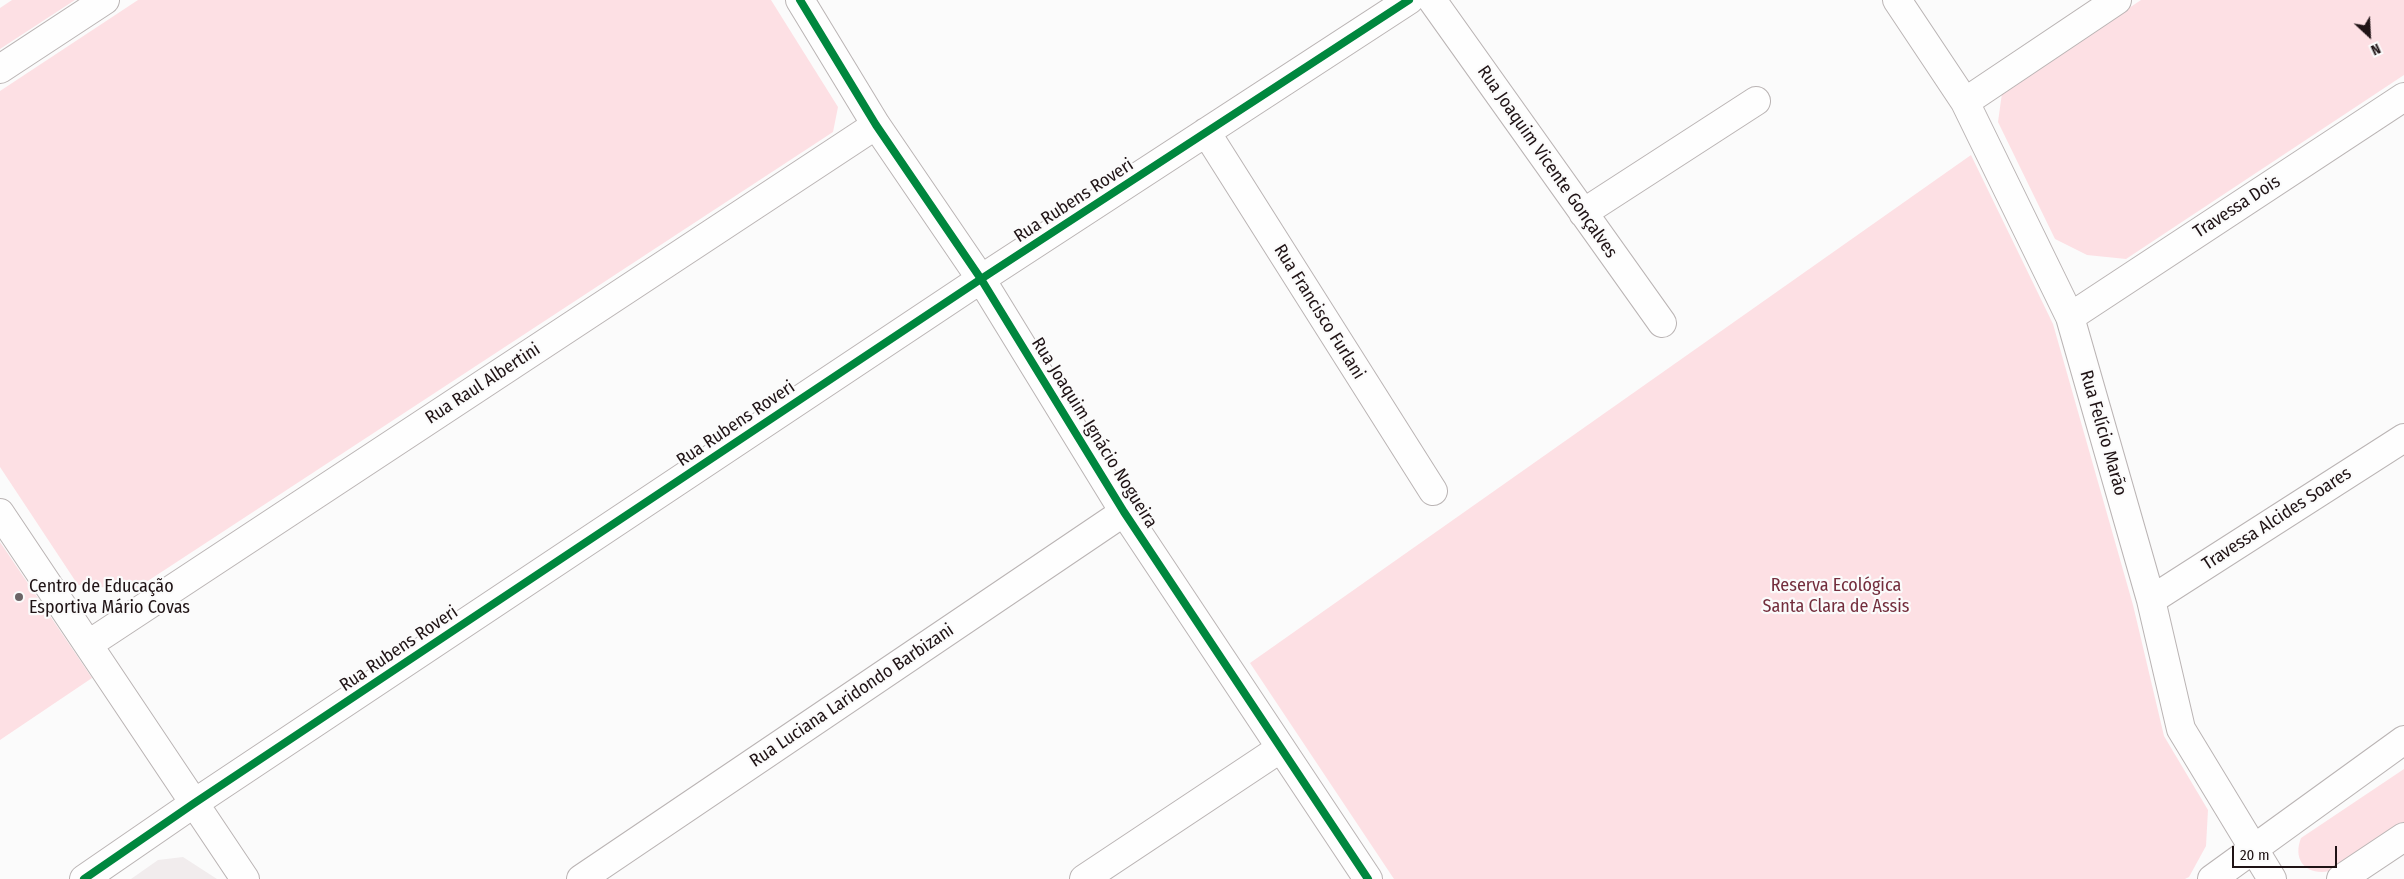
<!DOCTYPE html>
<html>
<head>
<meta charset="utf-8">
<style>
  body { margin:0 }
  #map { position:relative; width:2404px; height:879px; overflow:hidden; background:#fbfbfb; font-family:"Fira Sans Condensed",sans-serif }
  canvas { display:block }
  .north { position:absolute; left:2344px; top:10px; width:50px; height:50px; -webkit-text-stroke:4px #fbfbfb; paint-order:stroke; rotate:155deg; font-size:14px; font-weight:700; line-height:20px; text-align:center; color:#1f1315 }
  .north::after { content:''; display:block; margin:auto; width:18px; height:22px; background:#1f1315; clip-path:polygon(50% 0,100% 100%,50% 72%,0 100%) }
  .scale { position:absolute; left:2232px; top:846px; width:105px; height:22px; box-sizing:border-box; border:2px solid #1f1315; border-top:0; padding-left:6px; font-size:15px; line-height:18px; white-space:nowrap; color:#1f1315; -webkit-text-stroke:4px #fbfbfb; paint-order:stroke }
</style>
</head>
<body>
<div id="map">
<canvas width="2404" height="879"></canvas>
<div class="north">N</div>
<div class="scale">20 m</div>
</div>
<script>
const g = document.querySelector('canvas').getContext('2d');
g.lineJoin = 'round';
function fill(path, color) {
  g.fillStyle = color;
  g.fill(path, 'evenodd');
}
function trace(path, color, width, dash) {
  g.strokeStyle = color;
  g.lineWidth = width;
  g.lineCap = dash ? 'butt' : 'round';
  g.setLineDash(dash || []);
  g.stroke(path);
}
function drawText(font, color, halo, rows, align = 'center') {
  g.font = font + ' "Fira Sans Condensed",sans-serif';
  g.lineWidth = 4.5;
  g.setLineDash([]);
  g.textBaseline = 'middle';
  g.strokeStyle = halo;
  g.fillStyle = color;
  for (const [text, x, y, turn = 0] of rows) {
    g.save();
    g.translate(x, y);
    g.rotate((+turn || 0) * Math.PI / 180);
    g.textAlign = isNaN(turn) ? turn : align;
    if (halo) g.strokeText(text, 0, 0);
    g.fillText(text, 0, 0);
    g.restore();
  }
}
const built = new Path2D(`
  M 183,857 L 217,879 L 131,879 L 158,860 Z`);
const green = new Path2D(`
  M 12,0 L 75,0 L 0,49 L 0,8 Z
  M 138,0 L 771,0 L 838,107 L 833,132 L 134,590 L 78,585 L 0,467 L 0,91 Z
  M 2141,0 L 2404,0 L 2404,75 L 2126,259 L 2087,255 L 2055,239 L 1998,122 L 2002,93 Z
  M 1971,155 L 2053,324 L 2133,605 L 2164,736 L 2208,810 L 2206,846 L 2189,877 L 2185,879 L 1394,879 L 1250,663 Z
  M 0,542 L 92,678 L 0,740 Z
  M 2404,769 L 2404,822 L 2330,871 C 2307,876 2292,861 2301,838 Z`);
const minor = new Path2D(`
  M 800,0 L 876,125 L 981,279 L 1124,512 L 1368,879
  M 1432,0 L 1662,323
  M 1897,0 L 1965,102 L 2070,317 L 2151,600 L 2181,729 L 2272,879
  M 0,69 L 105,0
  M 1965,102 L 2117,0
  M 1206,132 L 1433,491
  M 1583,213 L 1756,101
  M 2070,317 L 2404,97
  M 0,513 L 245,879
  M 2151,600 L 2404,438
  M 89,644 L 876,125
  M 84,879 L 193,804 L 981,279 L 1409,0
  M 581,879 L 1124,512
  M 1084,879 L 1281,748
  M 2212,879 L 2404,740
  M 2341,879 L 2404,837`);
const cycleway = new Path2D(`
  M 800,0 L 876,125 L 981,279 L 1124,512 L 1368,879
  M 84,879 L 193,804 L 981,279 L 1409,0`);
const markers = [
  [19,597,5,"#6c6466"]
];
const streetNames = [
  ["Rua Joaquim Vicente Gonçalves",1547,162,55],
  ["Rua Rubens Roveri",1074,201,-33],
  ["Travessa Dois",2237,207,-33],
  ["Rua Francisco Furlani",1319,312,58],
  ["Rua Raul Albertini",483,384,-33],
  ["Rua Rubens Roveri",736,424,-34],
  ["Rua Joaquim Ignácio Nogueira",1094,433,58],
  ["Rua Felício Marão",2103,433,74],
  ["Travessa Alcides Soares",2277,519,-33],
  ["Rua Rubens Roveri",399,649,-34],
  ["Rua Luciana Laridondo Barbizani",852,696,-34]
];
const parkNames = [
  ["Reserva Ecológica",1836,586],
  ["Santa Clara de Assis",1836,607]
];
const poiNames = [
  ["Centro de Educação",29,587],
  ["Esportiva Mário Covas",29,608]
];
fill(built, '#f1eced');
fill(green, '#fde0e4');
trace(minor, '#bab4b4', 30);
trace(minor, '#fefefe', 28);
trace(cycleway, '#00873e', 8);
for (const [x, y, r, color] of markers) {
  const dot = new Path2D();
  dot.arc(x, y, r, 0, 2 * Math.PI);
  g.fillStyle = color;
  g.fill(dot);
  trace(dot, '#fbfbfb', 2);
}
drawText('18px', '#1f1315', '#fbfbfb', streetNames);
drawText('18px', '#732e3d', '#fbfbfb', parkNames);
drawText('18px', '#1f1315', '#fbfbfb', poiNames, 'left');
</script>
</body>
</html>
